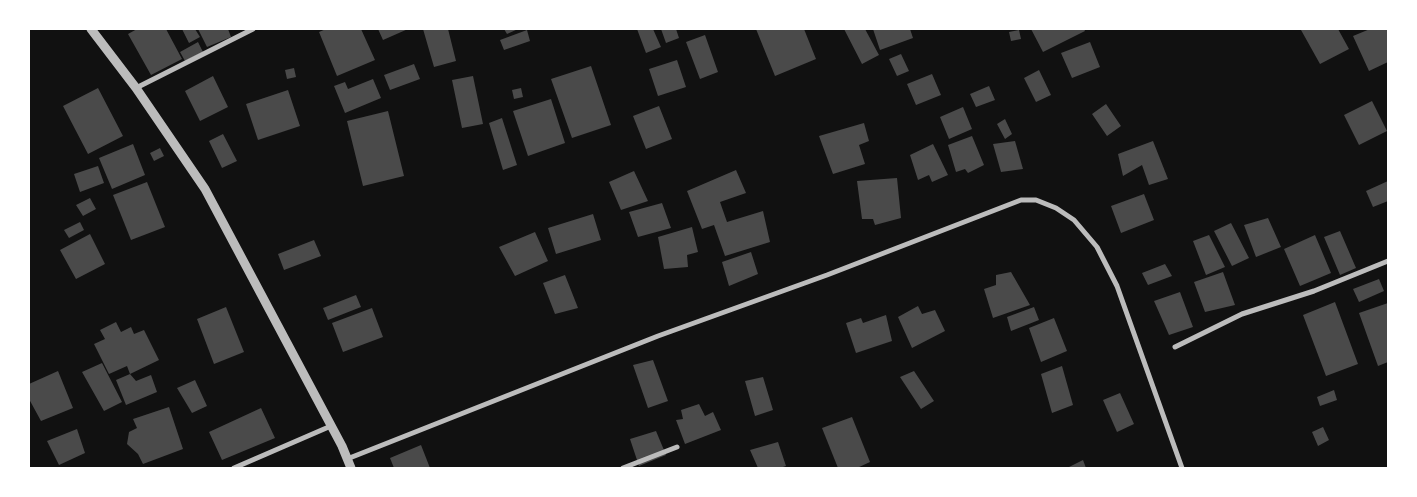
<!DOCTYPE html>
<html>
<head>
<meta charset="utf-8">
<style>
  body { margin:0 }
  #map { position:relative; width:1417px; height:497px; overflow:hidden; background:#111; font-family:"IBM Plex Sans",sans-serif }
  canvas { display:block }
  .frame { position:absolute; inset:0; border:30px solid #fff; pointer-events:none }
</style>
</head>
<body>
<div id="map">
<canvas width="1417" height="497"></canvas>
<div class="frame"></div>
</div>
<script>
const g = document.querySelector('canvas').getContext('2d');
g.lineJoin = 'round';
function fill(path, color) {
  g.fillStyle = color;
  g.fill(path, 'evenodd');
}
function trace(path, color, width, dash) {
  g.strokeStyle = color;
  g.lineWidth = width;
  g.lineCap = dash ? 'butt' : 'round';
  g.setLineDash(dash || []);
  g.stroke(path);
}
const building = new Path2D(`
  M 137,29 L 166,29 L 182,59 L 151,75 L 128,34 Z
  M 182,29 L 195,29 L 200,37 L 189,43 Z
  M 198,29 L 228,29 L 231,37 L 207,47 Z
  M 326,29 L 361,29 L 375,60 L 337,76 L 319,32 Z
  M 378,29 L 408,29 L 383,40 Z
  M 423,29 L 448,29 L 456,61 L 434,67 Z
  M 504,29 L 518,29 L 507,34 Z
  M 637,29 L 653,29 L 661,47 L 646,53 Z
  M 661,29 L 676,29 L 679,38 L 666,43 Z
  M 756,29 L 804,29 L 816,59 L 775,76 Z
  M 844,29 L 865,29 L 879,55 L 862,64 Z
  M 873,29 L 910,29 L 913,38 L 880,50 Z
  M 1031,29 L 1084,29 L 1085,31 L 1043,52 Z
  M 1303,29 L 1338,29 L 1349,49 L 1320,64 L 1301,30 Z
  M 1370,29 L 1388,29 L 1388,62 L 1369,71 L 1353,36 Z
  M 527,30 L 530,41 L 504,50 L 500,40 Z
  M 1019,30 L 1021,39 L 1011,41 L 1009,32 Z
  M 705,35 L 718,72 L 700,79 L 686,42 Z
  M 198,42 L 203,52 L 185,61 L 180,52 Z
  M 1090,42 L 1100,67 L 1072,78 L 1061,53 Z
  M 901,54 L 909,71 L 897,76 L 889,59 Z
  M 677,60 L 686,87 L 658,96 L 649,69 Z
  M 414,64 L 420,79 L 390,90 L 384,75 Z
  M 591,66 L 611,125 L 572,138 L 551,79 Z
  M 294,68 L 296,77 L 287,79 L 285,70 Z
  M 1039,70 L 1051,95 L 1036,102 L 1024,78 Z
  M 932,74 L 941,95 L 916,105 L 907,84 Z
  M 213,76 L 228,107 L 200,121 L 185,91 Z
  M 473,76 L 483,124 L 462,128 L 452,80 Z
  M 373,79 L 381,98 L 345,113 L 334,86 L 345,82 L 348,89 Z
  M 989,86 L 995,100 L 976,107 L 970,94 Z
  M 98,88 L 123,136 L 88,154 L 63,106 Z
  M 521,88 L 523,97 L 514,99 L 512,90 Z
  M 288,90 L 300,126 L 258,140 L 246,104 Z
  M 551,99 L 565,143 L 528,156 L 513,111 Z
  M 1372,101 L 1387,131 L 1359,145 L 1344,115 Z
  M 1106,104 L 1121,126 L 1107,136 L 1092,114 Z
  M 659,106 L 672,139 L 646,149 L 633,116 Z
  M 963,107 L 972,129 L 949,139 L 940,117 Z
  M 388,111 L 404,176 L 363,186 L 347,121 Z
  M 502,118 L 517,165 L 503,170 L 489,123 Z
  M 1005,119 L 1012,134 L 1005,139 L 997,124 Z
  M 864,123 L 869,141 L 859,145 L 865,164 L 833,174 L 819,136 Z
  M 223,134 L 237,161 L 222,168 L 209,141 Z
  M 972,136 L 984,165 L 968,173 L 965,169 L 956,172 L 948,145 Z
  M 1015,141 L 1023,169 L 1001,172 L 993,144 Z
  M 1153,141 L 1168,179 L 1149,185 L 1142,165 L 1123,176 L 1118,154 Z
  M 133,144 L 145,175 L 112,189 L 99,158 Z
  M 933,144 L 948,175 L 932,182 L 929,175 L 918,180 L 910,155 Z
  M 160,148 L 164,156 L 154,161 L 150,153 Z
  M 98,166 L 104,183 L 80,192 L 74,174 Z
  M 736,170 L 746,193 L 720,202 L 727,222 L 763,211 L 770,242 L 725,256 L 714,225 L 702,229 L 687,191 Z
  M 634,171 L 648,201 L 621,210 L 609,182 Z
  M 897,178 L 901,218 L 875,225 L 873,219 L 862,219 L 857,181 Z
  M 1388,181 L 1388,201 L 1373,207 L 1366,191 Z
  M 147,182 L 165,227 L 131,240 L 113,195 Z
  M 1144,194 L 1154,220 L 1121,233 L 1111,206 Z
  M 90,198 L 96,209 L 83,216 L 76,205 Z
  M 662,203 L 671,228 L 638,237 L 629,212 Z
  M 593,214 L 601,240 L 556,254 L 548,228 Z
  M 1268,218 L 1281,247 L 1256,257 L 1244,225 Z
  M 80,222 L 84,230 L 69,238 L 64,230 Z
  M 1231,223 L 1249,258 L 1232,266 L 1214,231 Z
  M 692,227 L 698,252 L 687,255 L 688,267 L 664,269 L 658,237 Z
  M 1340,231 L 1356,268 L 1340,275 L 1324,237 Z
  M 535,232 L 548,261 L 515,276 L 499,247 Z
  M 90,234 L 105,264 L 76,279 L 60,250 Z
  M 1209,235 L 1225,267 L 1206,275 L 1193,241 Z
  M 1315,235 L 1331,273 L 1300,286 L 1284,249 Z
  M 314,240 L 321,256 L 284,270 L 278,254 Z
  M 751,252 L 758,274 L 729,286 L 722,262 Z
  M 1165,264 L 1172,276 L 1148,285 L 1142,273 Z
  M 1011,272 L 1030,305 L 993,318 L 984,289 L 996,285 L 996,275 Z
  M 1223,272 L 1235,305 L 1205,312 L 1194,282 Z
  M 565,275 L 578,308 L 555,314 L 543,283 Z
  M 1379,279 L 1384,291 L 1359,302 L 1353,289 Z
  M 1180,292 L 1193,327 L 1169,335 L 1154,301 Z
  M 356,295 L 361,307 L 328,320 L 323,308 Z
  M 1335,302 L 1358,364 L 1326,376 L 1303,315 Z
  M 1388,303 L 1388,362 L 1378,366 L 1359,313 Z
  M 918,306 L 922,314 L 935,310 L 945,331 L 912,348 L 898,317 Z
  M 226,307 L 244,352 L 214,364 L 197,319 Z
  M 1034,307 L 1039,320 L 1011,331 L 1007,317 Z
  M 372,308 L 383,337 L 343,352 L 332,323 Z
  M 886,315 L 892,341 L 856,353 L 846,323 L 861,318 L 863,323 Z
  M 1054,318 L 1067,351 L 1041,362 L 1029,328 Z
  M 116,322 L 121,332 L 131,327 L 134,334 L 144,330 L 159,360 L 130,374 L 127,366 L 109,374 L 94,344 L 105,339 L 100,330 Z
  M 653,360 L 668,401 L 648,408 L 633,365 Z
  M 102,363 L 122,402 L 104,411 L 82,372 Z
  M 1062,366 L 1073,405 L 1052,413 L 1041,374 Z
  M 58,371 L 73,408 L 41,421 L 29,399 L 29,384 Z
  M 914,371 L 934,401 L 921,409 L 900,377 Z
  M 130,374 L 136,381 L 151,375 L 157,392 L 126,405 L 116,380 Z
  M 763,377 L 773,410 L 755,416 L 745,381 Z
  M 195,380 L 207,406 L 192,413 L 177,388 Z
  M 1334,390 L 1337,400 L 1320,406 L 1317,397 Z
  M 1120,393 L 1134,424 L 1117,432 L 1103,400 Z
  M 699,404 L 705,416 L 713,412 L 721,430 L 685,444 L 676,420 L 683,419 L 681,410 Z
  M 169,407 L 183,449 L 143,464 L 138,454 L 127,444 L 129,432 L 137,428 L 133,419 Z
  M 261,408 L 275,438 L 222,460 L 209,432 Z
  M 852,417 L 870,462 L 857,468 L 838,468 L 822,428 Z
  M 1323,427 L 1329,440 L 1318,446 L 1312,432 Z
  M 77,429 L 85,453 L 59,465 L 47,441 Z
  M 656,431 L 666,455 L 639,466 L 630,439 Z
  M 778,442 L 786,466 L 780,468 L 758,468 L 750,450 Z
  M 421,445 L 430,468 L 394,468 L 390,458 Z
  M 1083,460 L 1086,468 L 1067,468 Z`);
const minor = new Path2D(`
  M 136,88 L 253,29
  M 1175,347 L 1242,314 L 1314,291 L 1388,261
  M 347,459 L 658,336 L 827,275 L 1021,200 L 1036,200 L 1056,208 L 1074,220 L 1097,247 L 1117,286 L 1182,468
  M 234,468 L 331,426
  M 623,468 L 677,447`);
const tertiary = new Path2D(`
  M 91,29 L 136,88 L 205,189 L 342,446 L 351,468`);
fill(building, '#4a4a4a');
trace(minor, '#bcbcbc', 5);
trace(tertiary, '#bcbcbc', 9);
</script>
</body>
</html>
